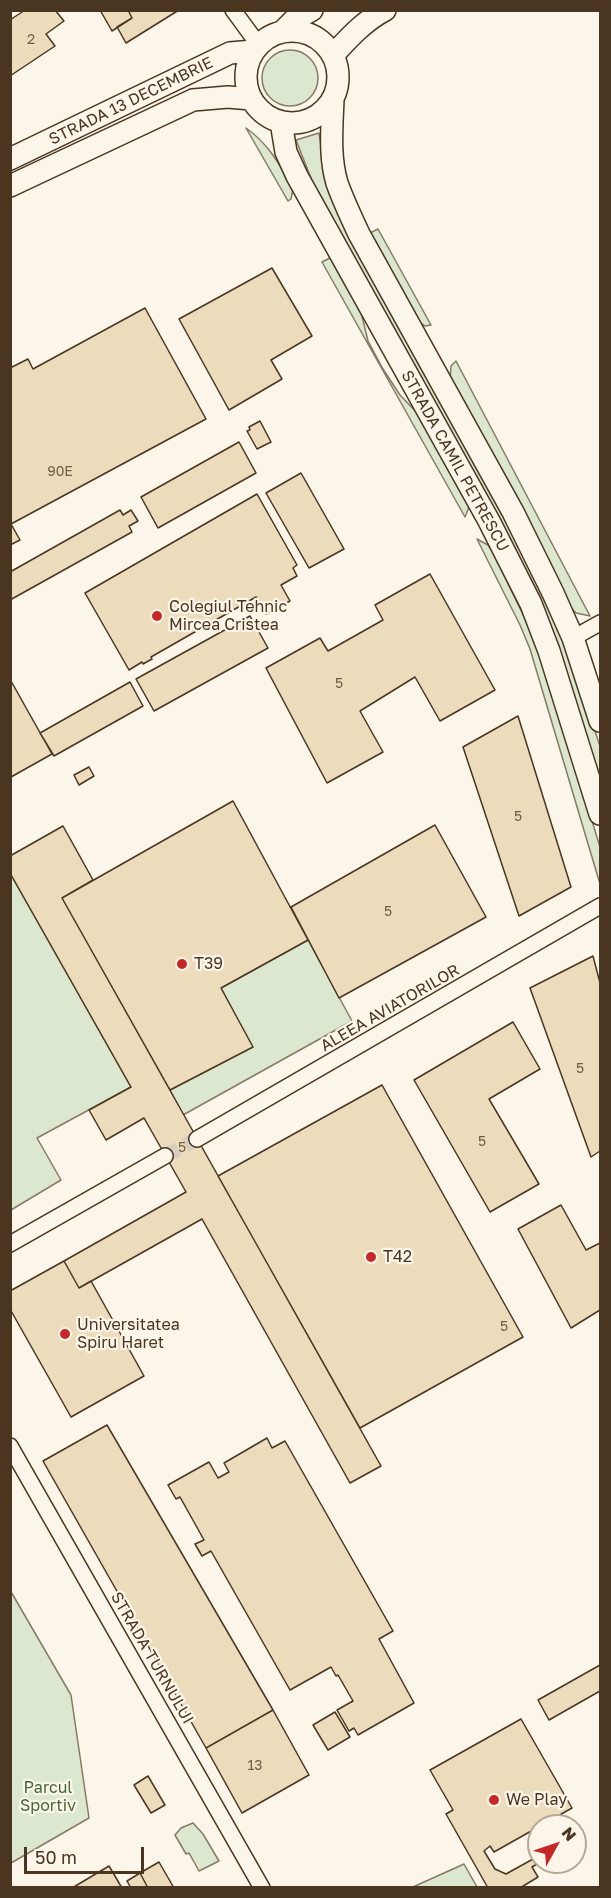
<!DOCTYPE html>
<html>
<head>
<meta charset="utf-8">
<style>
  body { margin:0 }
  #map { position:relative; width:611px; height:1898px; overflow:hidden; background:#fbf6e9; font-family:"Golos Text",sans-serif }
  canvas { display:block }
  .frame { position:absolute; inset:0; border:12px solid #4a3520; pointer-events:none }
  .north { position:absolute; left:527px; top:1814px; width:60px; height:60px; box-sizing:border-box; background:#fbf6e9; border:2px solid #b4a999; border-radius:50%; rotate:50deg; font-size:16px; font-weight:700; line-height:24px; text-align:center; color:#4a3520 }
  .north::after { content:''; display:block; margin:auto; width:21px; height:27px; background:#c62828; clip-path:polygon(50% 0,100% 100%,50% 72%,0 100%) }
  .scale { position:absolute; left:24px; top:1847px; width:120px; height:27px; box-sizing:border-box; border:3px solid #4a3520; border-top:0; padding-left:8px; font-size:18px; line-height:21px; white-space:nowrap; color:#4a3520; -webkit-text-stroke:4px #fbf6e9; paint-order:stroke }
</style>
</head>
<body>
<div id="map">
<canvas width="611" height="1898"></canvas>
<div class="frame"></div>
<div class="north">N</div>
<div class="scale">50 m</div>
</div>
<script>
const g = document.querySelector('canvas').getContext('2d');
g.lineJoin = 'round';
function fill(path, color) {
  g.fillStyle = color;
  g.fill(path, 'evenodd');
}
function trace(path, color, width, dash) {
  g.strokeStyle = color;
  g.lineWidth = width;
  g.lineCap = dash ? 'butt' : 'round';
  g.setLineDash(dash || []);
  g.stroke(path);
}
function drawText(font, color, halo, rows, align = 'center') {
  g.font = font + ' "Golos Text",sans-serif';
  g.lineWidth = 4.5;
  g.setLineDash([]);
  g.textBaseline = 'middle';
  g.strokeStyle = halo;
  g.fillStyle = color;
  for (const [text, x, y, turn = 0] of rows) {
    g.save();
    g.translate(x, y);
    g.rotate((+turn || 0) * Math.PI / 180);
    g.textAlign = isNaN(turn) ? turn : align;
    if (halo) g.strokeText(text, 0, 0);
    g.fillText(text, 0, 0);
    g.restore();
  }
}
const green = new Path2D(`
  M262 78a28 28 0 1 1 56 0a28 28 0 1 1-56 0Z
  M 246,128 C 269,144 280,165 293,189 L 291,199 L 288,201 Z
  M 319,133 L 324,167 L 494,495 L 561,630 L 600,746 L 600,781 L 581,722 L 322,206 L 296,140 Z
  M 378,229 L 431,325 L 425,326 L 417,321 L 368,234 Z
  M 332,257 L 361,312 L 368,341 L 383,369 L 400,395 L 422,418 L 467,501 L 469,507 L 465,517 L 322,262 Z
  M 456,361 L 590,616 L 576,613 L 570,607 L 450,380 L 451,366 Z
  M 477,539 L 488,545 L 493,552 L 539,648 L 600,847 L 600,884 L 530,649 L 520,625 Z
  M 10,873 L 131,1087 L 37,1138 L 61,1180 L 11,1210 Z
  M 308,940 L 352,1021 L 183,1115 L 170,1090 L 252,1047 L 221,988 Z
  M 10,1590 L 71,1695 L 89,1818 L 11,1863 Z
  M 193,1823 L 203,1834 L 219,1861 L 199,1871 L 189,1853 L 186,1854 L 175,1835 L 181,1828 Z
  M 464,1864 L 477,1887 L 413,1887 Z`);
const building = new Path2D(`
  M 25,10 L 55,10 L 64,21 L 46,34 L 55,46 L 10,76 L 10,20 Z
  M 100,10 L 128,10 L 132,18 L 112,31 Z
  M 179,10 L 126,43 L 117,27 L 132,18 L 129,12 L 131,10 Z
  M 272,268 L 312,336 L 271,360 L 282,379 L 229,410 L 179,319 Z
  M 145,308 L 206,419 L 11,524 L 20,540 L 10,545 L 10,368 L 28,359 L 33,369 Z
  M 260,421 L 271,442 L 257,449 L 247,431 L 250,430 L 249,427 Z
  M 239,442 L 256,473 L 158,528 L 141,497 Z
  M 301,473 L 344,549 L 309,568 L 266,493 Z
  M 257,494 L 297,565 L 293,568 L 297,576 L 281,585 L 290,601 L 266,614 L 256,597 L 151,657 L 152,659 L 143,664 L 142,662 L 129,670 L 85,593 Z
  M 120,510 L 123,515 L 131,510 L 138,521 L 129,526 L 132,532 L 10,600 L 10,572 Z
  M 430,574 L 495,690 L 440,721 L 415,677 L 360,711 L 383,752 L 327,783 L 266,668 L 320,638 L 328,651 L 383,620 L 375,605 Z
  M 250,616 L 268,648 L 154,711 L 136,679 Z
  M 11,681 L 52,754 L 11,777 L 10,775 Z
  M 130,682 L 143,706 L 54,756 L 40,733 Z
  M 518,716 L 571,887 L 519,916 L 463,747 Z
  M 89,767 L 94,776 L 79,785 L 74,775 Z
  M 233,801 L 308,940 L 221,988 L 253,1047 L 170,1090 L 62,898 Z
  M 435,825 L 486,917 L 339,998 L 291,907 Z
  M 63,826 L 93,880 L 62,898 L 381,1466 L 350,1483 L 202,1219 L 79,1288 L 64,1261 L 186,1192 L 144,1118 L 106,1140 L 89,1110 L 131,1087 L 10,873 L 10,856 Z
  M 593,956 L 600,983 L 600,1151 L 591,1157 L 530,988 Z
  M 513,1022 L 540,1069 L 489,1099 L 539,1184 L 490,1212 L 414,1080 Z
  M 382,1085 L 523,1337 L 360,1428 L 218,1176 Z
  M 561,1205 L 586,1250 L 600,1243 L 600,1310 L 571,1328 L 518,1229 Z
  M 64,1261 L 79,1288 L 91,1281 L 144,1376 L 71,1417 L 10,1309 L 10,1291 Z
  M 107,1425 L 273,1710 L 206,1748 L 43,1461 Z
  M 267,1438 L 272,1448 L 285,1441 L 393,1631 L 379,1639 L 414,1703 L 358,1735 L 354,1728 L 349,1731 L 337,1710 L 353,1701 L 338,1675 L 336,1676 L 331,1667 L 290,1690 L 211,1551 L 202,1556 L 195,1544 L 204,1540 L 180,1497 L 176,1499 L 168,1485 L 209,1462 L 218,1478 L 229,1472 L 224,1463 Z
  M 600,1665 L 600,1691 L 549,1720 L 538,1700 Z
  M 273,1710 L 309,1775 L 242,1813 L 206,1748 Z
  M 335,1712 L 350,1737 L 328,1750 L 313,1725 Z
  M 521,1719 L 572,1808 L 494,1852 L 490,1846 L 484,1851 L 495,1869 L 506,1874 L 533,1859 L 537,1864 L 532,1867 L 538,1877 L 520,1888 L 488,1888 L 446,1814 L 453,1810 L 430,1770 Z
  M 148,1776 L 165,1805 L 151,1813 L 134,1785 Z
  M 159,1862 L 174,1888 L 148,1888 L 140,1873 Z
  M 109,1866 L 122,1888 L 72,1888 Z
  M 140,1873 L 148,1888 L 131,1888 L 127,1881 Z`);
const streetTunnel = new Path2D(`
  M 165,1156 L 197,1139`);
const street = new Path2D(`
  M 233,10 L 258,44
  M 573,638 L 600,623
  M 197,1139 L 600,906
  M 10,1244 L 165,1156
  M 10,1446 L 262,1888`);
const secondary = new Path2D(`
  M246 77a46 46 0 1 1 92 0a46 46 0 1 1-92 0Z
  M 283,31 L 294,20 L 312,10
  M 333,55 C 349,38 364,21 385,10
  M 333,99 C 332,127 329,156 337,183 C 343,200 351,217 359,234 L 513,512 L 553,593 L 573,638 L 600,721
  M 281,122 L 286,152 L 297,176 L 489,521 L 531,604 L 549,651 L 600,814
  M 10,159 L 230,53 L 253,51
  M 10,186 L 193,100 L 228,97 L 251,99`);
const markers = [
  [157,616,6,"#c62828"],
  [182,964,6,"#c62828"],
  [371,1257,6,"#c62828"],
  [65,1334,6,"#c62828"],
  [494,1800,6,"#c62828"]
];
const numberNames = [
  ["2",31,40],
  ["90E",60,472],
  ["5",339,684],
  ["5",518,817],
  ["5",388,912],
  ["5",580,1069],
  ["5",482,1142],
  ["5",182,1148],
  ["5",504,1327],
  ["13",255,1766]
];
const streetNames = [
  ["STRADA 13 DECEMBRIE",131,101,-26],
  ["STRADA CAMIL PETRESCU",455,461,61],
  ["ALEEA AVIATORILOR",390,1008,-30],
  ["STRADA TURNULUI",152,1658,60]
];
const poiNames = [
  ["Colegiul Tehnic",169,607],
  ["Mircea Cristea",169,625],
  ["T39",194,964],
  ["T42",383,1257],
  ["Universitatea",77,1325],
  ["Spiru Haret",77,1343],
  ["We Play",506,1800]
];
const parkNames = [
  ["Parcul",48,1788],
  ["Sportiv",48,1806]
];
fill(green, '#dce7d0');
trace(green, '#887966', 1.5);
fill(building, '#ecdcbc');
trace(building, '#4a3520', 1.5);
trace(streetTunnel, '#d8cfc1', 15, [15, 8]);
trace(street, '#4a3520', 18);
trace(secondary, '#4a3520', 24);
trace(street, '#fbf6e9', 15);
trace(secondary, '#fbf6e9', 21);
for (const [x, y, r, color] of markers) {
  const dot = new Path2D();
  dot.arc(x, y, r, 0, 2 * Math.PI);
  g.fillStyle = color;
  g.fill(dot);
  trace(dot, '#fbf6e9', 2);
}
drawText('14px', '#725f47', null, numberNames);
drawText('16px', '#4a3520', '#fbf6e9', streetNames);
drawText('16px', '#4a3520', '#fbf6e9', poiNames, 'left');
drawText('16px', '#436837', '#fbf6e9', parkNames);
</script>
</body>
</html>
